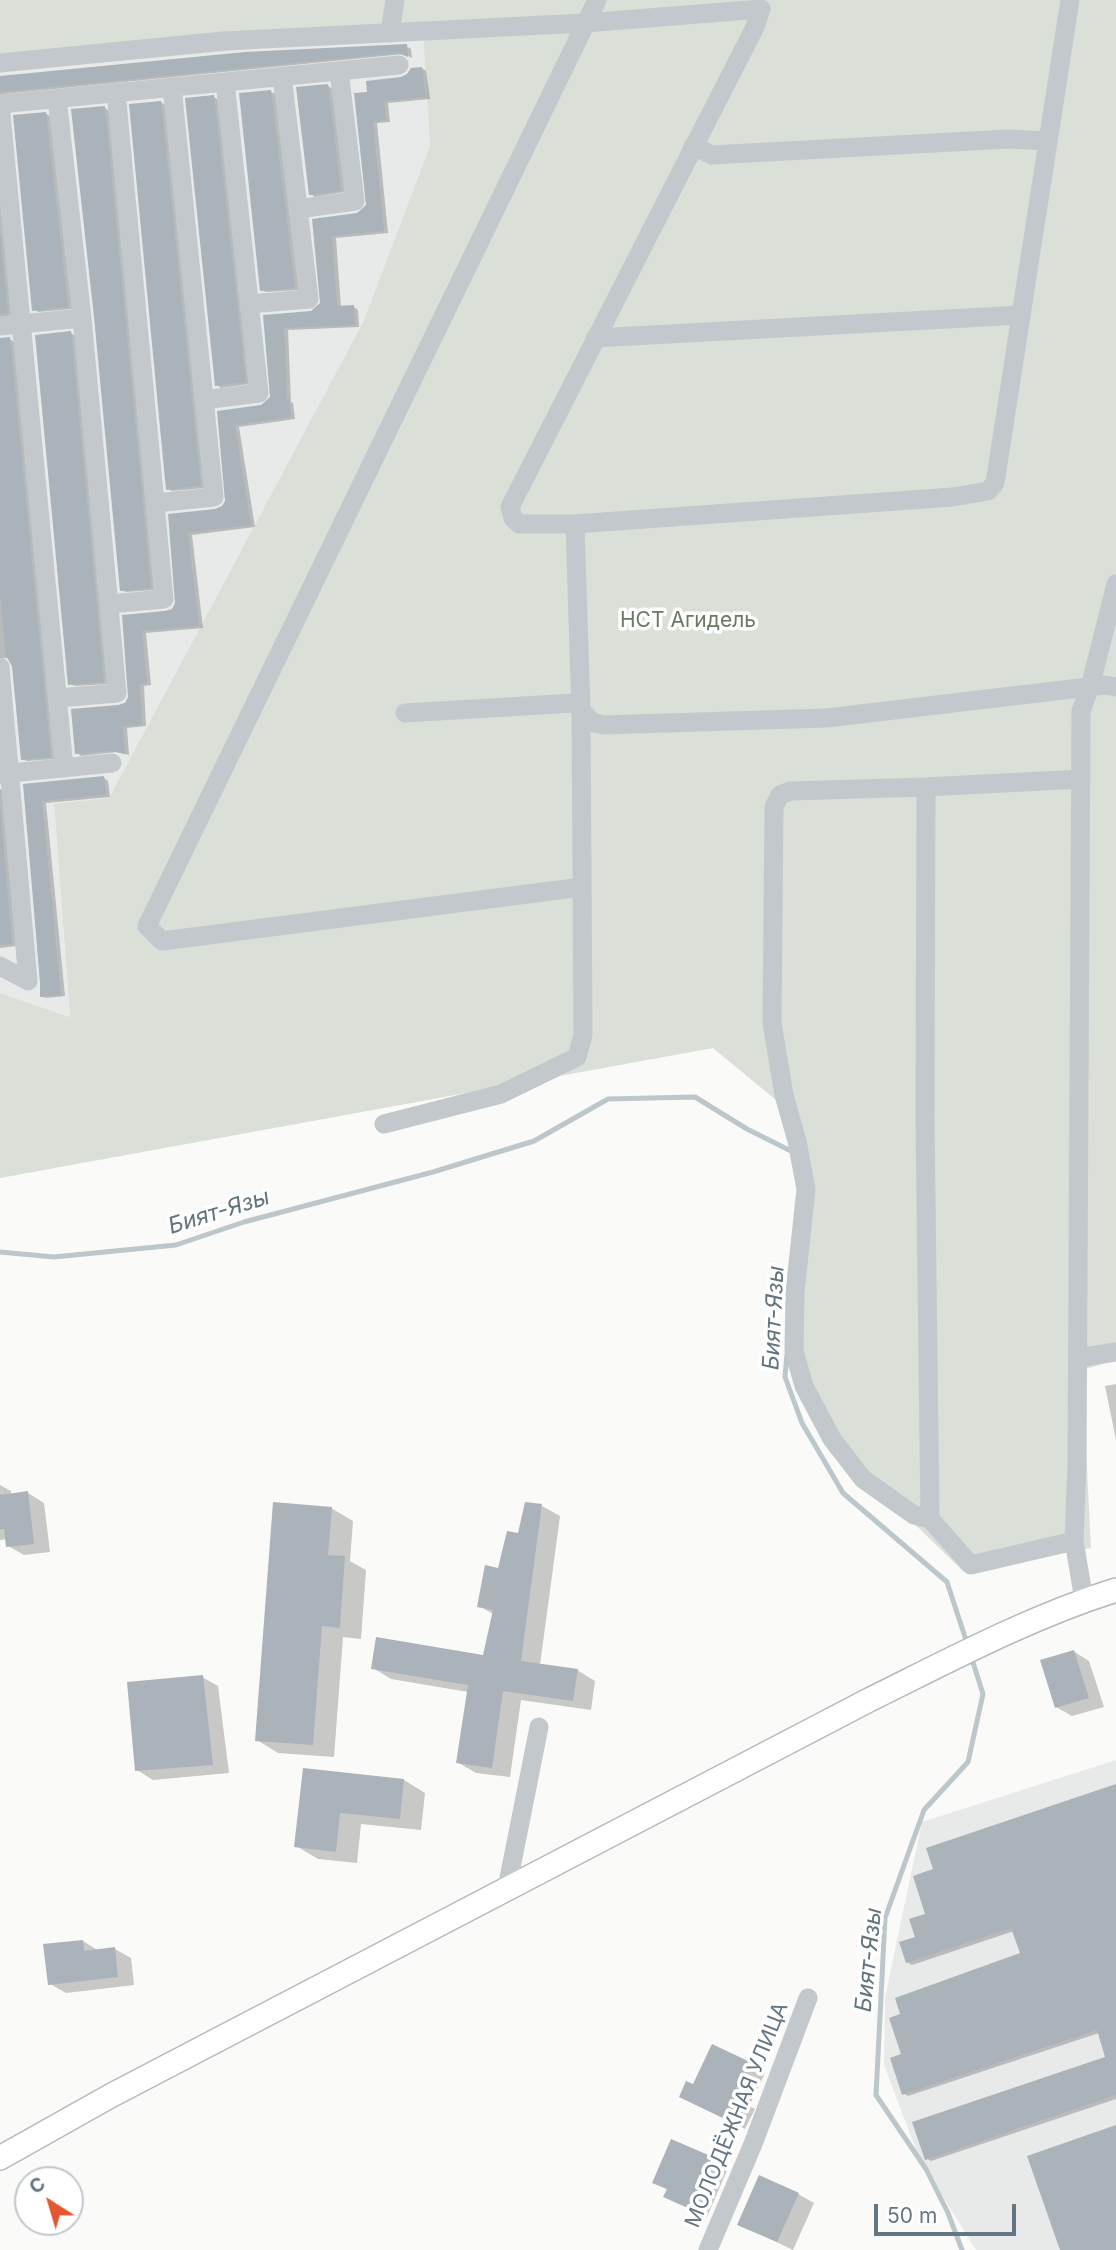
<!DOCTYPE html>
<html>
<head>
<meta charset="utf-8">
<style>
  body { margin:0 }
  #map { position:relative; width:1116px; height:2250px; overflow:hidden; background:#fafaf8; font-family:Inter,sans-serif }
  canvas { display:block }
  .north { position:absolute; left:14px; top:2166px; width:70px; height:70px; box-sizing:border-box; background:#fff; border:2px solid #c1c8cd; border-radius:50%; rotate:323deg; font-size:19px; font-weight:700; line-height:28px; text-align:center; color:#657683 }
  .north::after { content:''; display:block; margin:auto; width:24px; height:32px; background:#e4572e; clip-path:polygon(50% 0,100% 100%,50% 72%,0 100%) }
  .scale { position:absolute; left:874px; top:2204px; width:142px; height:32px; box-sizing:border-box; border:4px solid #657683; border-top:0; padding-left:9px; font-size:21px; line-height:24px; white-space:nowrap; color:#657683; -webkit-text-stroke:5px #fff; paint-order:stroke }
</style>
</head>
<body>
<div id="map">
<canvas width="1116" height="2250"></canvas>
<div class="north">С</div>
<div class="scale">50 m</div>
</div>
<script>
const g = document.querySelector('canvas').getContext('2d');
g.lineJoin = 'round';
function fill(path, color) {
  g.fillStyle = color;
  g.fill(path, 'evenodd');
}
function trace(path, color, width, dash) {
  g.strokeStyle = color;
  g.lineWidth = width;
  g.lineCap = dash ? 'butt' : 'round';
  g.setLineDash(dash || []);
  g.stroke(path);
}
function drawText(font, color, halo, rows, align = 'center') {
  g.font = font + ' Inter,sans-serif';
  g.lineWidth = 7;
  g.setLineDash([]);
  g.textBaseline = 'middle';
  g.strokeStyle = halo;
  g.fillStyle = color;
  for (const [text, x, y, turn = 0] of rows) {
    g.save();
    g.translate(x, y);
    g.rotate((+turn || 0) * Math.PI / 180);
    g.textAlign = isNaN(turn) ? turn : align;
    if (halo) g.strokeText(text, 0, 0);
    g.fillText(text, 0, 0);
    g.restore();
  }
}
const built = new Path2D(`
  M 423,34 L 430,146 L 363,322 L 109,798 L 54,805 L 70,1017 L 0,993 L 0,72 Z
  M 1116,1760 L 1116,2250 L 976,2250 L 920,2160 L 884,2065 L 885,1997 L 922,1822 Z`);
const green = new Path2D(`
  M 0,0 L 1116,0 L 1116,1360 L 1082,1370 L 1091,1548 L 964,1572 L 854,1465 L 801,1368 L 804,1165 L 776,1100 L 713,1048 L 0,1178 L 0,993 L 70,1017 L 54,804 L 109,798 L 363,322 L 430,146 L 423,34 L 0,72 Z`);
const shadow = new Path2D(`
  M 406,46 L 411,49 L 412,58 L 404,54 L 4,94 L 0,96 L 0,78 Z
  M 422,68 L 426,71 L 430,99 L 388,103 L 390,122 L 377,123 L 388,233 L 336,238 L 341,308 L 354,307 L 358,310 L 359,327 L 288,330 L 291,402 L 293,403 L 295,419 L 239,427 L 255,527 L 192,535 L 203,628 L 146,633 L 151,685 L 144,686 L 146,726 L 127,728 L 129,755 L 117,752 L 81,756 L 77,753 L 119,707 L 129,700 L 124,617 L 173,610 L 177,604 L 170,516 L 216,511 L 223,508 L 228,496 L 219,412 L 261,407 L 272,398 L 265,317 L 310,313 L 318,310 L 323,298 L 314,221 L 357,215 L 368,207 L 369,93 Z
  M 328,86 L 333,89 L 345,192 L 315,197 L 310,194 Z
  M 271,92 L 276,94 L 299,290 L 266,292 L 262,290 Z
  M 214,97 L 218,100 L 249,384 L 221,388 L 217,385 Z
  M 161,102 L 165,105 L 205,488 L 172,491 L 168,489 Z
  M 105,108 L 109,111 L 155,590 L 126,592 L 121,590 Z
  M 46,114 L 50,116 L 72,309 L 38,312 L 34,309 Z
  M 0,182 L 12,315 L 0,318 Z
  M 71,333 L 75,336 L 108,684 L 75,686 L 70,684 Z
  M 0,339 L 10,339 L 14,342 L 55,759 L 27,761 L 22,759 L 14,665 L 9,658 L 0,658 Z
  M 104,778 L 108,781 L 110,797 L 46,803 L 65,996 L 46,998 L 41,996 L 25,786 Z
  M 0,789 L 3,790 L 16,946 L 0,948 Z
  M 1116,1384 L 1116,1440 L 1105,1386 Z
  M 0,1485 L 11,1491 L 11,1495 L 28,1493 L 44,1503 L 50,1552 L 24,1555 L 8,1546 L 7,1539 L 0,1540 Z
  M 542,1506 L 560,1516 L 540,1665 L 577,1670 L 595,1681 L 591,1710 L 521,1700 L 510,1777 L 476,1773 L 457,1762 L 468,1692 L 391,1679 L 373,1668 L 484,1657 L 493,1614 L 479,1606 L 519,1535 Z
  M 331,1508 L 353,1521 L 350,1561 L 366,1570 L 361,1639 L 343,1637 L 334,1757 L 278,1753 L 257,1740 Z
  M 1073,1651 L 1089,1661 L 1104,1707 L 1072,1716 L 1056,1707 Z
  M 202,1677 L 218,1686 L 229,1773 L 153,1780 L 137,1770 Z
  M 304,1770 L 404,1780 L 425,1793 L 421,1830 L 361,1824 L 357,1863 L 318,1859 L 296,1846 Z
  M 1116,1786 L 1116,2099 L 931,2161 L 926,2158 L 1108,2058 L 1099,2033 L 908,2096 L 903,2093 L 903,2015 L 1022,1954 L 1014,1931 L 912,1965 L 907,1962 L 928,1915 L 935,1870 Z
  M 83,1941 L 99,1951 L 115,1949 L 131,1958 L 134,1985 L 66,1993 L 50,1984 Z
  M 749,2064 L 765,2073 L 749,2106 L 755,2109 L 745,2129 L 697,2105 L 693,2087 Z
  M 672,2141 L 728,2168 L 707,2217 L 665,2196 L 668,2190 L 654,2182 Z
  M 798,2194 L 814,2203 L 793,2250 L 739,2224 Z`);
const stream = new Path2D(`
  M 0,1252 L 54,1257 L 176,1245 L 244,1222 L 433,1172 L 534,1141 L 608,1099 L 695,1097 L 747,1129 L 795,1153
  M 787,1354 L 785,1377 L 802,1423 L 843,1493 L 947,1582 L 967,1643
  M 962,2250 L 948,2213 L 926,2169 L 876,2095 L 885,1918 L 924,1810 L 968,1762 L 983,1694 L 971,1656`);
const building = new Path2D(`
  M 407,44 L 408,57 L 398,53 L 0,92 L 0,76 L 245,52 Z
  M 422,67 L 426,97 L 384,101 L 386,120 L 373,122 L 384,231 L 332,236 L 337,306 L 354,305 L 355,325 L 284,328 L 287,399 L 289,399 L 291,417 L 235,425 L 251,525 L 188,533 L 199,626 L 142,631 L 147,683 L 140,684 L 142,725 L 123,726 L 125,754 L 111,751 L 75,754 L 71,709 L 118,705 L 125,703 L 128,697 L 122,615 L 165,611 L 172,609 L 175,603 L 168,514 L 215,509 L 222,506 L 225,501 L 217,411 L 261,405 L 270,397 L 263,315 L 311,311 L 320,303 L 312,219 L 357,213 L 366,205 L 354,93 L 367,92 L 366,81 L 401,77 L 407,74 L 411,68 Z
  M 328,84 L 341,191 L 309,195 L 296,87 Z
  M 271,90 L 295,288 L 260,291 L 239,93 Z
  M 214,95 L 246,382 L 215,386 L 185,98 Z
  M 161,101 L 201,486 L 166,490 L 129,104 Z
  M 105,106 L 151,588 L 120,591 L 94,317 L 71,109 Z
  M 46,112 L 68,307 L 32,311 L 13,115 Z
  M 0,232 L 8,313 L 0,314 Z
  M 71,331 L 104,682 L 68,685 L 35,335 Z
  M 10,337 L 51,757 L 21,760 L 12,666 L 6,656 L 0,594 L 0,338 Z
  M 104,776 L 106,795 L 42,801 L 61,995 L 40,997 L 40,980 L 23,784 Z
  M 0,805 L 12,944 L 0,945 Z
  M 28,1491 L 34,1544 L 6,1547 L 4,1529 L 0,1529 L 0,1495 Z
  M 273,1502 L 332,1507 L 328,1555 L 345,1556 L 340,1628 L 322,1626 L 313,1745 L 255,1741 Z
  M 525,1502 L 542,1504 L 521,1661 L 578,1669 L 573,1701 L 503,1691 L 492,1768 L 456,1763 L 468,1685 L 371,1669 L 376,1637 L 483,1655 L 493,1610 L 477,1607 L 485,1565 L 498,1568 L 507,1531 L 518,1533 Z
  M 1074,1650 L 1089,1698 L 1055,1708 L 1040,1660 Z
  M 203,1675 L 213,1765 L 135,1771 L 127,1682 Z
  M 303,1768 L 404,1779 L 400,1819 L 340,1813 L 336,1852 L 294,1847 Z
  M 1116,1784 L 1116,2095 L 925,2160 L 912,2122 L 1105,2057 L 1097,2030 L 902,2095 L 890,2058 L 901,2054 L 889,2018 L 900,2014 L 895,1998 L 1020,1953 L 1011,1928 L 906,1963 L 899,1942 L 915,1937 L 909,1919 L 925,1914 L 913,1876 L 933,1869 L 926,1848 Z
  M 83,1940 L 84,1951 L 115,1947 L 118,1977 L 48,1985 L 43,1944 Z
  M 712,2044 L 750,2062 L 733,2095 L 740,2098 L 729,2121 L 679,2097 L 686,2081 L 693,2084 Z
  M 1116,2125 L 1116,2250 L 1060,2250 L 1027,2156 Z
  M 671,2139 L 713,2157 L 690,2209 L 663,2197 L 667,2189 L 652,2183 Z
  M 759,2175 L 799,2193 L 777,2242 L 737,2225 Z`);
const minor = new Path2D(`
  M 390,33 L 395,0
  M 0,63 L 223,41 L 585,23 L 761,9 L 755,27 L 510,507 L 513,518 L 519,524 L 575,524 L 581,711 L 583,1035 L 577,1057 L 501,1094 L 384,1124
  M 57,98 L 82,318 L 117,693 L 58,698
  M 0,104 L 64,768
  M 0,104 L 399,65
  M 693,146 L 712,155 L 1008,139 L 1048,141
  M 298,209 L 355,201 L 339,71
  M 249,304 L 309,299 L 282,76
  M 0,326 L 82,318
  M 595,338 L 1021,315
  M 204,400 L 259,393 L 225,82
  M 155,503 L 214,497 L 172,87
  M 575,524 L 953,497 L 988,491 L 995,483 L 1070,0
  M 109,604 L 164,599 L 116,92
  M 0,667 L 28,981
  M 405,713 L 575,703 L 592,722 L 603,725 L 827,718 L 1105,685 L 1116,687
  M 0,774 L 112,763
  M 926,787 L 790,791 L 780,795 L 774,807 L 772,1023 L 784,1095 L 797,1141 L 806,1189 L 795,1292 L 794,1351 L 804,1386 L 832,1439 L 863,1479 L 914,1515 L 930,1519
  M 582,887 L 162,941 L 147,926 L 597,0
  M 0,966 L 28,981
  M 1078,1358 L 1116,1352
  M 1074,1541 L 971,1565 L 930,1519 L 925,1119 L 926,787 L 1081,779
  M 1084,1600 L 1074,1541 L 1077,1465 L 1081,711 L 1090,687 L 1116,584
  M 507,1888 L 539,1727
  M 708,2250 L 753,2144 L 808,1998`);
const major = new Path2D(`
  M 0,2158 L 112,2095 L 869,1700 C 950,1660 1030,1617 1116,1590`);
const parkNames = [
  ["НСТ Агидель",688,621]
];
const streetNames = [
  ["МОЛОДЁЖНАЯ УЛИЦА",737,2115,-68]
];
const waterNames = [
  ["Бият-Язы",219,1212,-17],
  ["Бият-Язы",774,1318,-87],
  ["Бият-Язы",869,1960,-84]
];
fill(built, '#e8e9e9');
fill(green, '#dadfd7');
fill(shadow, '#0003');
trace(stream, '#bbc7cb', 5);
fill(building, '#aab3b9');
trace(major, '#b5babe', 26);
trace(minor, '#c3c8cc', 19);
trace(major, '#fff', 23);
drawText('21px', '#687a64', '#fff', parkNames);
drawText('21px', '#657683', '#fff', streetNames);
drawText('italic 23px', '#60757c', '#fff', waterNames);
</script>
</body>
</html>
